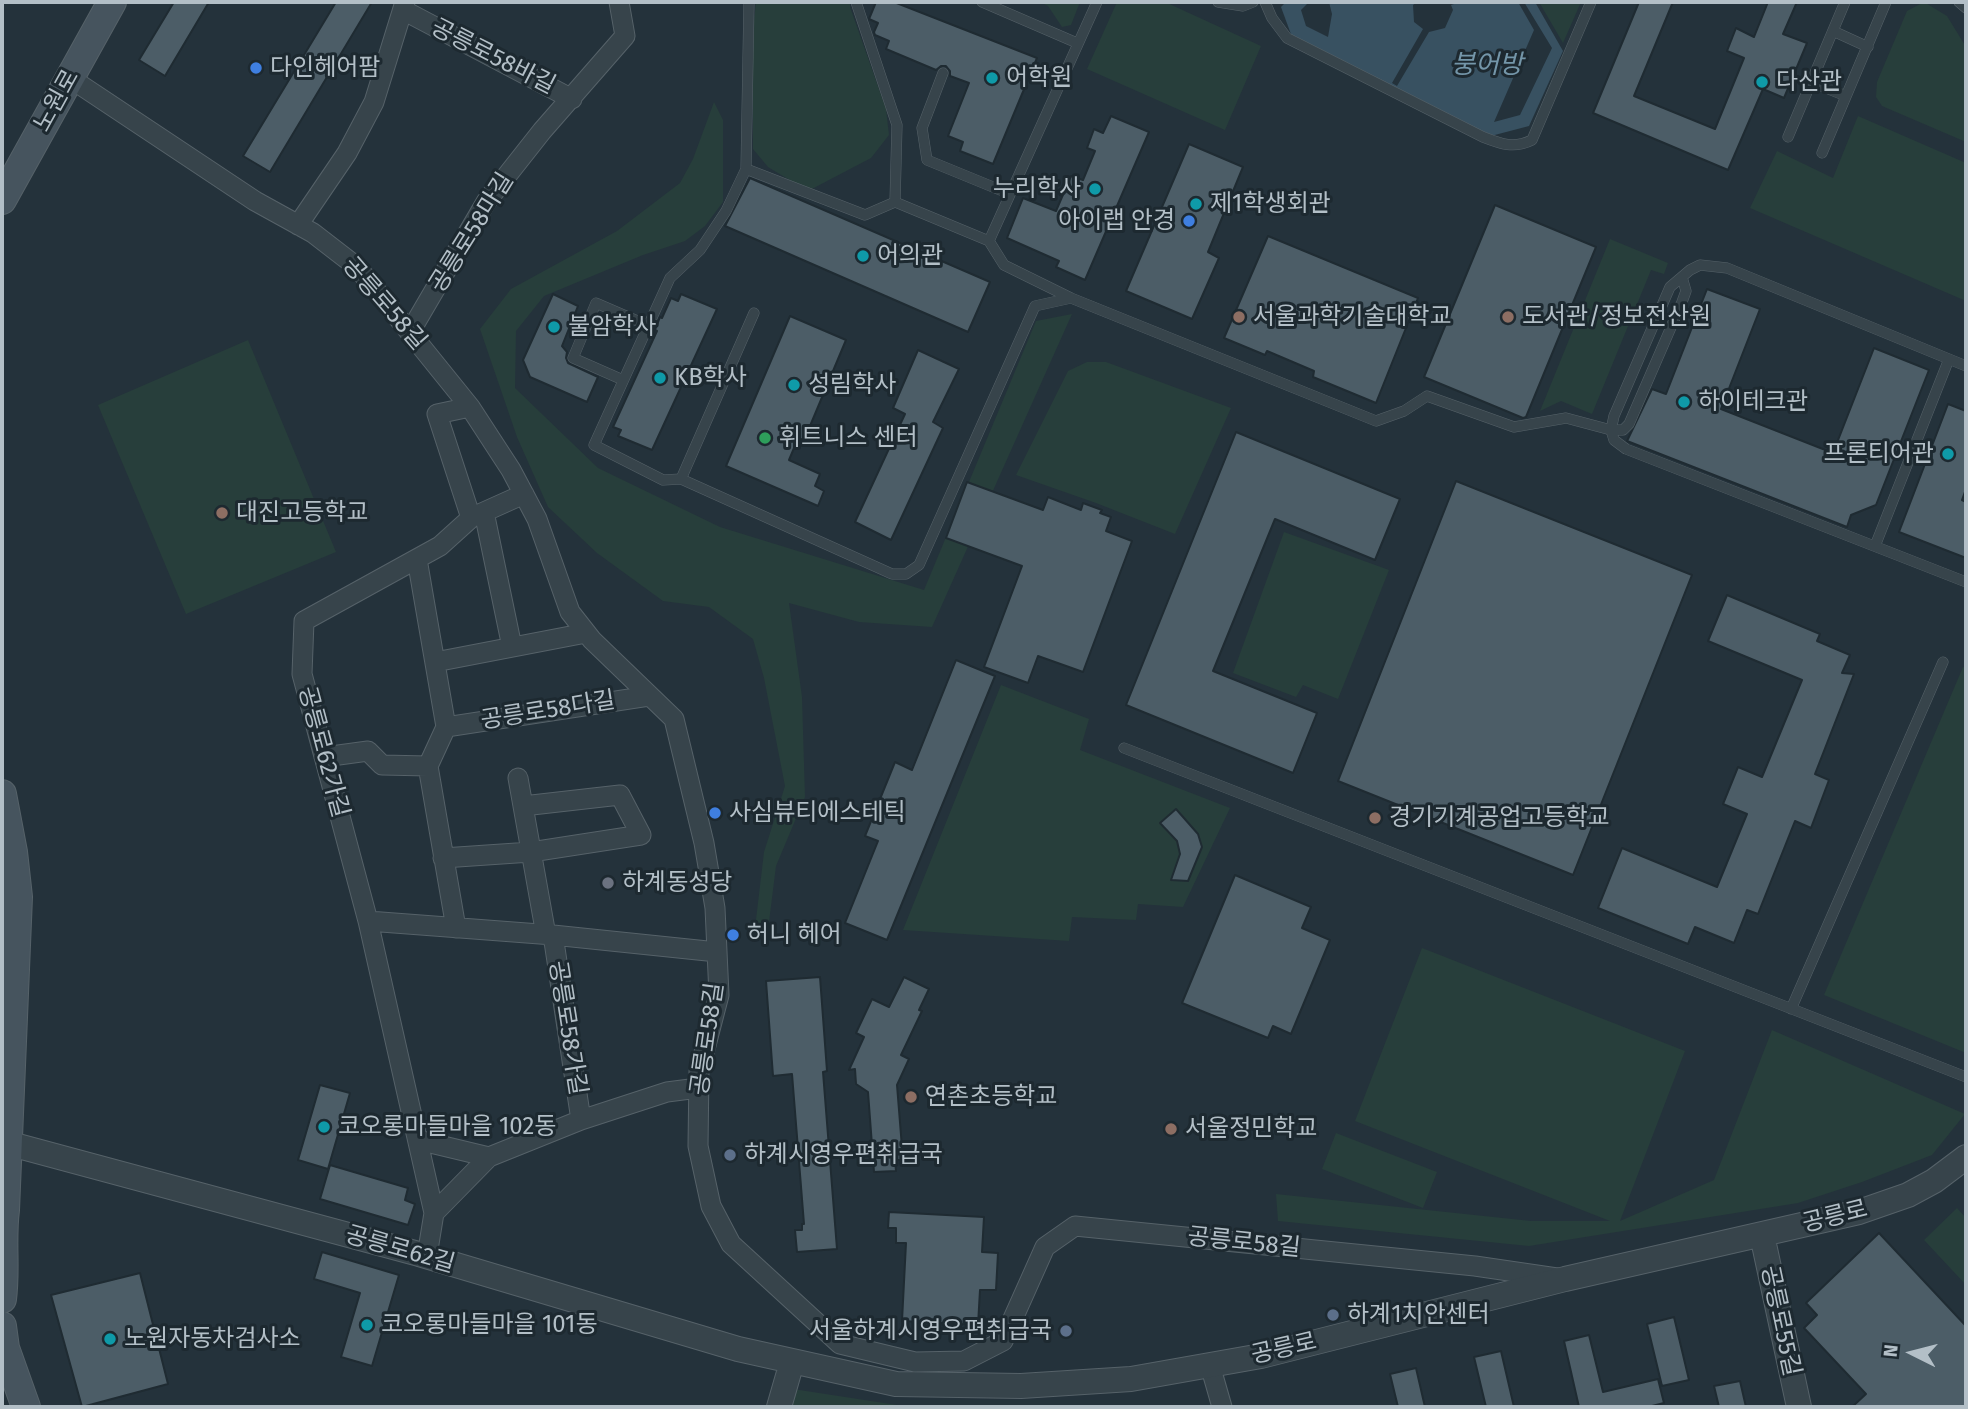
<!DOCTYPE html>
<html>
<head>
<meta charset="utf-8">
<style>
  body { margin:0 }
  #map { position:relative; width:1968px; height:1409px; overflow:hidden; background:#24323b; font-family:"Fira Sans",sans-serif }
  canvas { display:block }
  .frame { position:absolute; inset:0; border:4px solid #b3bfc7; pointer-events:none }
  .north { position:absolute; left:1877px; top:1318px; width:70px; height:70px; -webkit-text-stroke:5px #1d2930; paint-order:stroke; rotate:276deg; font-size:19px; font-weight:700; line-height:28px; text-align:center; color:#b3bfc7 }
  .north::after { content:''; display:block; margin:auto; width:24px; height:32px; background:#b3bfc7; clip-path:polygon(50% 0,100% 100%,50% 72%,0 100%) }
</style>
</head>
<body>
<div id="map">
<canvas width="1968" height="1409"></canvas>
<div class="frame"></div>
<div class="north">N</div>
</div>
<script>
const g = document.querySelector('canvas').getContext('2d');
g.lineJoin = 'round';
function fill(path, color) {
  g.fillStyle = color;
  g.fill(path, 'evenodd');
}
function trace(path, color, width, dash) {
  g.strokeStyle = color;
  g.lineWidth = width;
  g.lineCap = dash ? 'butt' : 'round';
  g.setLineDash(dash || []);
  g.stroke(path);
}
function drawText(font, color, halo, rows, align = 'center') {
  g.font = font + ' "Fira Sans","Noto Sans KR",sans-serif';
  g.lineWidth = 6;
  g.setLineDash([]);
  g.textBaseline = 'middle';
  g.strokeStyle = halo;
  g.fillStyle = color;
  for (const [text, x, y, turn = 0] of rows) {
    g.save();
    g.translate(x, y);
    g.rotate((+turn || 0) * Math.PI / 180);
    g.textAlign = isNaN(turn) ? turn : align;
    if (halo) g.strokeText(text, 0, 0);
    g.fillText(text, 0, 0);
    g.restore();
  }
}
const green = new Path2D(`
  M 756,2 L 850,2 L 850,7 L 886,109 L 889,135 L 871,158 L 808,191 L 768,167 L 753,149 L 753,75 L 750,58 Z
  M 1040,2 L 1080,2 L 1071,25 L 1062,27 L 1048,6 Z
  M 1117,2 L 1165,2 L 1261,46 L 1225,130 L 1087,69 Z
  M 1539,2 L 1581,2 L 1563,43 Z
  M 1924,2 L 1947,16 L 1966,47 L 1966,142 L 1882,106 L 1876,97 L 1877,82 L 1907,11 Z
  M 714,102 L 723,120 L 723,202 L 705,226 L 685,241 L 643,255 L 544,296 L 516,331 L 515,388 L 598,468 L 720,527 L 924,590 L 1036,321 L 1072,314 L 932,627 L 859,622 L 789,603 L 802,697 L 805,797 L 776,866 L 766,946 L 755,928 L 764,852 L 785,786 L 764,678 L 753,639 L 709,607 L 663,601 L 597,553 L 548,507 L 517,437 L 480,329 L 511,289 L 617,231 L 680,183 L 693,159 Z
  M 1858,116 L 1966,163 L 1966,301 L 1750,208 L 1777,151 L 1833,178 Z
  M 1610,239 L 1668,263 L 1664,274 L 1651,270 L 1592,414 L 1561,401 L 1540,411 Z
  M 248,340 L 336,552 L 186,614 L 98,405 Z
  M 1087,362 L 1106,362 L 1231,408 L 1175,534 L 1096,503 L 1016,475 L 1068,371 Z
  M 1284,532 L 1389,570 L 1338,699 L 1303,685 L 1296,697 L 1233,673 Z
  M 1963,667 L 1966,668 L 1966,1053 L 1824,995 Z
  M 1001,685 L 1089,719 L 1080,750 L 1230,808 L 1183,907 L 1138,904 L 1136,920 L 1072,917 L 1069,941 L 903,930 Z
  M 1422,948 L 1685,1051 L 1620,1221 L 1714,1180 L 1772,1030 L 1965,1114 L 1932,1155 L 1862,1182 L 1798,1203 L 1529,1246 L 1278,1221 L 1276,1194 L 1531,1221 L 1610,1221 L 1355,1121 Z
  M 1336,1133 L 1437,1172 L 1423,1208 L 1322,1169 Z
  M 1957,1208 L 1966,1218 L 1966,1285 L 1924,1240 Z
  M 793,1389 L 910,1407 L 788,1407 Z`);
const water = new Path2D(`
  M 1286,2 L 1535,2 L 1563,51 L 1529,126 L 1487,137 L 1292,37 L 1281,7 Z`);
const pier = new Path2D(`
  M 1309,2 L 1329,2 L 1332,14 L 1328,37 L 1306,26 L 1301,10 Z
  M 1417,2 L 1460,2 L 1451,5 L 1453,10 L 1445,28 L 1429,32 L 1397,86 L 1392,83 L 1423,29 L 1414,22 L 1413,5 Z
  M 1518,2 L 1524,2 L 1552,48 L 1520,115 L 1494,122 L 1534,30 Z`);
const building = new Path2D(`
  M 174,2 L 209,2 L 165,76 L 139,60 Z
  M 336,2 L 372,2 L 270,172 L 243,156 Z
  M 876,2 L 894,2 L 1037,58 L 993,164 L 960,151 L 963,142 L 948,136 L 969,83 L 950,76 L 950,71 L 946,66 L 941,66 L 936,70 L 886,49 L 889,41 L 875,35 L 874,32 L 878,23 L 869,19 Z
  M 1639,2 L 1673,2 L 1634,96 L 1715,129 L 1744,58 L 1727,51 L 1736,28 L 1754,37 L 1768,2 L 1797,2 L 1783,34 L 1807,43 L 1784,98 L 1763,89 L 1728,170 L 1593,113 Z
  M 1111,116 L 1149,132 L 1085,280 L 1056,267 L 1059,261 L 1007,238 L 1023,198 L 1056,211 L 1071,176 L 1083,180 L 1095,151 L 1087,148 L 1094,129 L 1103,133 Z
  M 1189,144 L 1243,167 L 1208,252 L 1219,258 L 1192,319 L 1126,291 Z
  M 750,178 L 990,282 L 968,332 L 725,226 Z
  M 1495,205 L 1596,247 L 1526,417 L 1523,418 L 1424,377 Z
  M 1268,236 L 1418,298 L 1376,403 L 1313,377 L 1314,371 L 1267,351 L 1265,355 L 1224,338 Z
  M 1707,289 L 1760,309 L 1721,409 L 1833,453 L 1874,348 L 1929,370 L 1876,505 L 1851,515 L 1847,527 L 1627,441 L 1652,389 L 1666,394 Z
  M 553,294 L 578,306 L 562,346 L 567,352 L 566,358 L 568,363 L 598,377 L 587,402 L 530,377 L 523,360 Z
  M 681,294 L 717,309 L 652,450 L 618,436 L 621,430 L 613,427 L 657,331 L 655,330 L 660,317 L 662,318 L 671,298 L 678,301 Z
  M 790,316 L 846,340 L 805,438 L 797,441 L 789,460 L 820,474 L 815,486 L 824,491 L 818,506 L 726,466 Z
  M 918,350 L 959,369 L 933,422 L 943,428 L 891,540 L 855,522 L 905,414 L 893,408 Z
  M 1948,404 L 1966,411 L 1966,489 L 1962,500 L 1966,502 L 1966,558 L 1899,532 Z
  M 1236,432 L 1400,499 L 1375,560 L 1275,519 L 1213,671 L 1317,713 L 1293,773 L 1126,705 Z
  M 1456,481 L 1692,575 L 1573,875 L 1338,781 Z
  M 967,482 L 1043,510 L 1048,497 L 1081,510 L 1083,503 L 1102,510 L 1100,513 L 1111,517 L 1106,531 L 1132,541 L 1083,672 L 1038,656 L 1028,683 L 984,667 L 1022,566 L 946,538 Z
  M 1727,595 L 1820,634 L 1817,641 L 1850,655 L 1842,673 L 1854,674 L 1815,774 L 1829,780 L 1811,828 L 1795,821 L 1758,914 L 1747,910 L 1734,943 L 1695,927 L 1688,944 L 1598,908 L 1622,848 L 1717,887 L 1747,814 L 1723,804 L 1738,767 L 1762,777 L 1802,680 L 1708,641 Z
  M 956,660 L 995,676 L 887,940 L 845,923 L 878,841 L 865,836 L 895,762 L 912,770 Z
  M 1176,809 L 1198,834 L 1202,847 L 1188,881 L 1171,880 L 1180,854 L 1177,841 L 1160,823 Z
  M 1235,875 L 1311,907 L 1302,928 L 1330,940 L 1291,1034 L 1273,1026 L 1268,1038 L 1182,1003 Z
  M 820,977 L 827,1071 L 823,1072 L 837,1249 L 797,1252 L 795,1230 L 802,1230 L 802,1224 L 804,1224 L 792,1074 L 773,1076 L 766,981 Z
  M 904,977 L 929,989 L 919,1010 L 922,1011 L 901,1055 L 909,1059 L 897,1085 L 903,1160 L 895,1160 L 896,1171 L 874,1172 L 868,1092 L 856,1084 L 855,1069 L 849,1070 L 864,1037 L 856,1033 L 872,999 L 889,1007 Z
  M 320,1085 L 350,1093 L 328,1169 L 298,1160 Z
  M 330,1165 L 408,1188 L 405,1200 L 415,1204 L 408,1225 L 320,1199 Z
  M 889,1212 L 984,1217 L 982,1252 L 998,1253 L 996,1290 L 980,1290 L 978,1325 L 902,1321 L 906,1243 L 896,1243 L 896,1228 L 888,1228 Z
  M 1879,1233 L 1966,1326 L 1966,1407 L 1852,1407 L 1866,1394 L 1804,1328 L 1817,1315 L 1806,1303 Z
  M 322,1252 L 399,1275 L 372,1366 L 341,1357 L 360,1293 L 314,1279 Z
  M 140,1273 L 168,1384 L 82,1407 L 51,1295 Z
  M 1674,1317 L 1689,1380 L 1662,1386 L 1647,1324 Z
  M 1589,1335 L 1603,1392 L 1658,1379 L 1664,1403 L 1648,1407 L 1579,1407 L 1564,1341 Z
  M 1501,1351 L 1514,1407 L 1486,1407 L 1474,1357 Z
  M 1416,1368 L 1425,1407 L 1398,1407 L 1390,1374 Z
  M 1740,1381 L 1746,1407 L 1719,1407 L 1714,1386 Z`);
const service = new Path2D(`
  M 856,2 L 897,125 L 895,202
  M 982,2 L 1077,43
  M 1218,2 L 1243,6 L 1253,2
  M 1265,2 L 1272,18 L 1287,38 L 1483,137 C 1501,144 1514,149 1532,140 L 1591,2
  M 1959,2 L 1966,8
  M 1833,31 L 1868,47
  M 943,73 L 922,128 L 927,160 L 1010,194
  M 1811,82 L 1846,96
  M 1788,137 L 1845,2
  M 1822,153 L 1886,2
  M 746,169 L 749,2
  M 989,241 L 1097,2
  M 1682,277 L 1686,291 L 1682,302 L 1629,424 L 1623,430 L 1611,430 L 1614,416 L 1670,287 L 1690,270 L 1700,265 L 1727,268 L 1966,366
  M 754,313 L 681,479 L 892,574 L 906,574 L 919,565 L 1035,306 L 1071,298
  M 623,380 L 573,358 L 596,303 L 647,325
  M 681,479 L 663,480 L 594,445 L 670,278 L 700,250 L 726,211 L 746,169 L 865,215 L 895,202 L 989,241 L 1004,265 L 1071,298 L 1376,421 L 1404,411 L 1427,396 L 1514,427 L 1566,418 L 1611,430 L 1614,440 L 1626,449 L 1966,582
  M 1875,546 L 1949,359
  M 1124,748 L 1966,1077
  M 1791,1009 L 1943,662`);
const minor = new Path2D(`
  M 403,10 L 572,99
  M 70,78 L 255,201 L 313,233 L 357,267 L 470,407 L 511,470 L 537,519 L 570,612 L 592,640 L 674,719 L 704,843 L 715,908 L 719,995 L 699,1072 L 698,1146 L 711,1206 L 731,1244 L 840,1344 L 915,1362 L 964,1361 L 1003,1341 L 1045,1247 L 1075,1226 L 1475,1266 L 1557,1278
  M 298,225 L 347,153 L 374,102 L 405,2
  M 410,332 L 486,202 L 542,131 L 625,36 L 619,2
  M 484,512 L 512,647
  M 475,516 L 524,494
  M 417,559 L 446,727 L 428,766
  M 435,662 L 586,633
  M 446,727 L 649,696
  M 324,757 L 368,751 L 382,765 L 428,766
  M 428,766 L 456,928
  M 518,778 L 546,935
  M 443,858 L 531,852 L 641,835 L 620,795 L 523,806
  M 368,921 L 553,935 L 717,952
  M 553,935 L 581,1120
  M 418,1140 L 489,1157 L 581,1120 L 667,1092 L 698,1088
  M 434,1213 L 489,1157
  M 427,1256 L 434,1213 L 368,921 L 302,674 L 304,621 L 440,546 L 471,518 L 437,414 L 470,407
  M 1210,1365 L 1222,1407`);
const tertiary = new Path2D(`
  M 7,1143 L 419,1254 L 738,1349 L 896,1384 L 1021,1386 L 1131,1379 L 1261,1356 L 1565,1279 L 1859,1212 L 1908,1195 L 1934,1181 L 1966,1157
  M 1762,1235 L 1799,1407
  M 779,1407 L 792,1362`);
const secondary = new Path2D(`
  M 2,200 L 112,2
  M 2,794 L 13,852 L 18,897 L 5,1210 C 1,1240 6,1269 2,1299
  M 2,1326 L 5,1348 L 26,1407`);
const markers = [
  [256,68,7,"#3f7fe0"],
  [992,78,7,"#0f9aa8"],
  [1762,82,7,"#0f9aa8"],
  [1095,189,7,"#0f9aa8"],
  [1196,204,7,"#0f9aa8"],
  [1189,221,7,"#3f7fe0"],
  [863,256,7,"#0f9aa8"],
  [1239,317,7,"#8d6e63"],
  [1508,317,7,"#8d6e63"],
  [554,327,7,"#0f9aa8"],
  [660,378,7,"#0f9aa8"],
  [794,385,7,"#0f9aa8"],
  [1684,402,7,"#0f9aa8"],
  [765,438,7,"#2e9e5b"],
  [1948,454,7,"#0f9aa8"],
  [222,513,7,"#8d6e63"],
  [715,813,7,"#3f7fe0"],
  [1375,818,7,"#8d6e63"],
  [608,883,7,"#6b7280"],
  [733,935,7,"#3f7fe0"],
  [911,1097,7,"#8d6e63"],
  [324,1127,7,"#0f9aa8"],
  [1171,1129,7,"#8d6e63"],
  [730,1155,7,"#5c6f8a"],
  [1333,1315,7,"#5c6f8a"],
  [367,1325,7,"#0f9aa8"],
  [1066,1331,7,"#5c6f8a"],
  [110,1339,7,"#0f9aa8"]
];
const streetNames = [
  ["공릉로58바길",493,57,27],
  ["노원로",57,101,-61],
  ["공릉로58마길",472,233,-58],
  ["공릉로58길",384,304,49],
  ["공릉로58다길",548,711,-9],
  ["공릉로62가길",323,752,75],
  ["공릉로58가길",567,1028,81],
  ["공릉로58길",708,1039,-82],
  ["공릉로",1835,1217,-14],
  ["공릉로58길",1244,1243,6],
  ["공릉로62길",400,1250,16],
  ["공릉로55길",1780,1321,78],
  ["공릉로",1284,1349,-13]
];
const poiNames = [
  ["다인헤어팜",270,68],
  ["어학원",1006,78],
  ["다산관",1776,82],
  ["누리학사",1081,189,"right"],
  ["제1학생회관",1210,204],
  ["아이랩 안경",1175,221,"right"],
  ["어의관",877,256],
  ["서울과학기술대학교",1253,317],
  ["도서관/정보전산원",1522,317],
  ["불암학사",568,327],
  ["KB학사",674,378],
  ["성림학사",808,385],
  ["하이테크관",1698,402],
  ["휘트니스 센터",779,438],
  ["프론티어관",1934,454,"right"],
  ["대진고등학교",236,513],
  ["사심뷰티에스테틱",729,813],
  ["경기기계공업고등학교",1389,818],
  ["하계동성당",622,883],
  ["허니 헤어",747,935],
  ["연촌초등학교",925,1097],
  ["코오롱마들마을 102동",338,1127],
  ["서울정민학교",1185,1129],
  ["하계시영우편취급국",744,1155],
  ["하계1치안센터",1347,1315],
  ["코오롱마들마을 101동",381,1325],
  ["서울하계시영우편취급국",1052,1331,"right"],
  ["노원자동차검사소",124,1339]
];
const waterNames = [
  ["붕어방",1487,66]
];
fill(green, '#273e3b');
fill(water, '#385161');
fill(pier, '#24323b');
fill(building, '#4c5d67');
trace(building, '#1f2b32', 2);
trace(service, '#566269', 11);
trace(minor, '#566269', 21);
trace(tertiary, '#566269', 26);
trace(secondary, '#566269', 30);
trace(service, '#37444b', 10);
trace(minor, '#37444b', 19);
trace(tertiary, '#37444b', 24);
trace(secondary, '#46545e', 28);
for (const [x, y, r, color] of markers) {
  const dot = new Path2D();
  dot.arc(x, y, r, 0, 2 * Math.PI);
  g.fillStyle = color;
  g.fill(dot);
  trace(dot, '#1d2930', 2.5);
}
drawText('24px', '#b3bfc7', '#1d2930', streetNames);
drawText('24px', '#b3bfc7', '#1d2930', poiNames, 'left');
drawText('italic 26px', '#7496a9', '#1d2930', waterNames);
</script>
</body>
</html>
